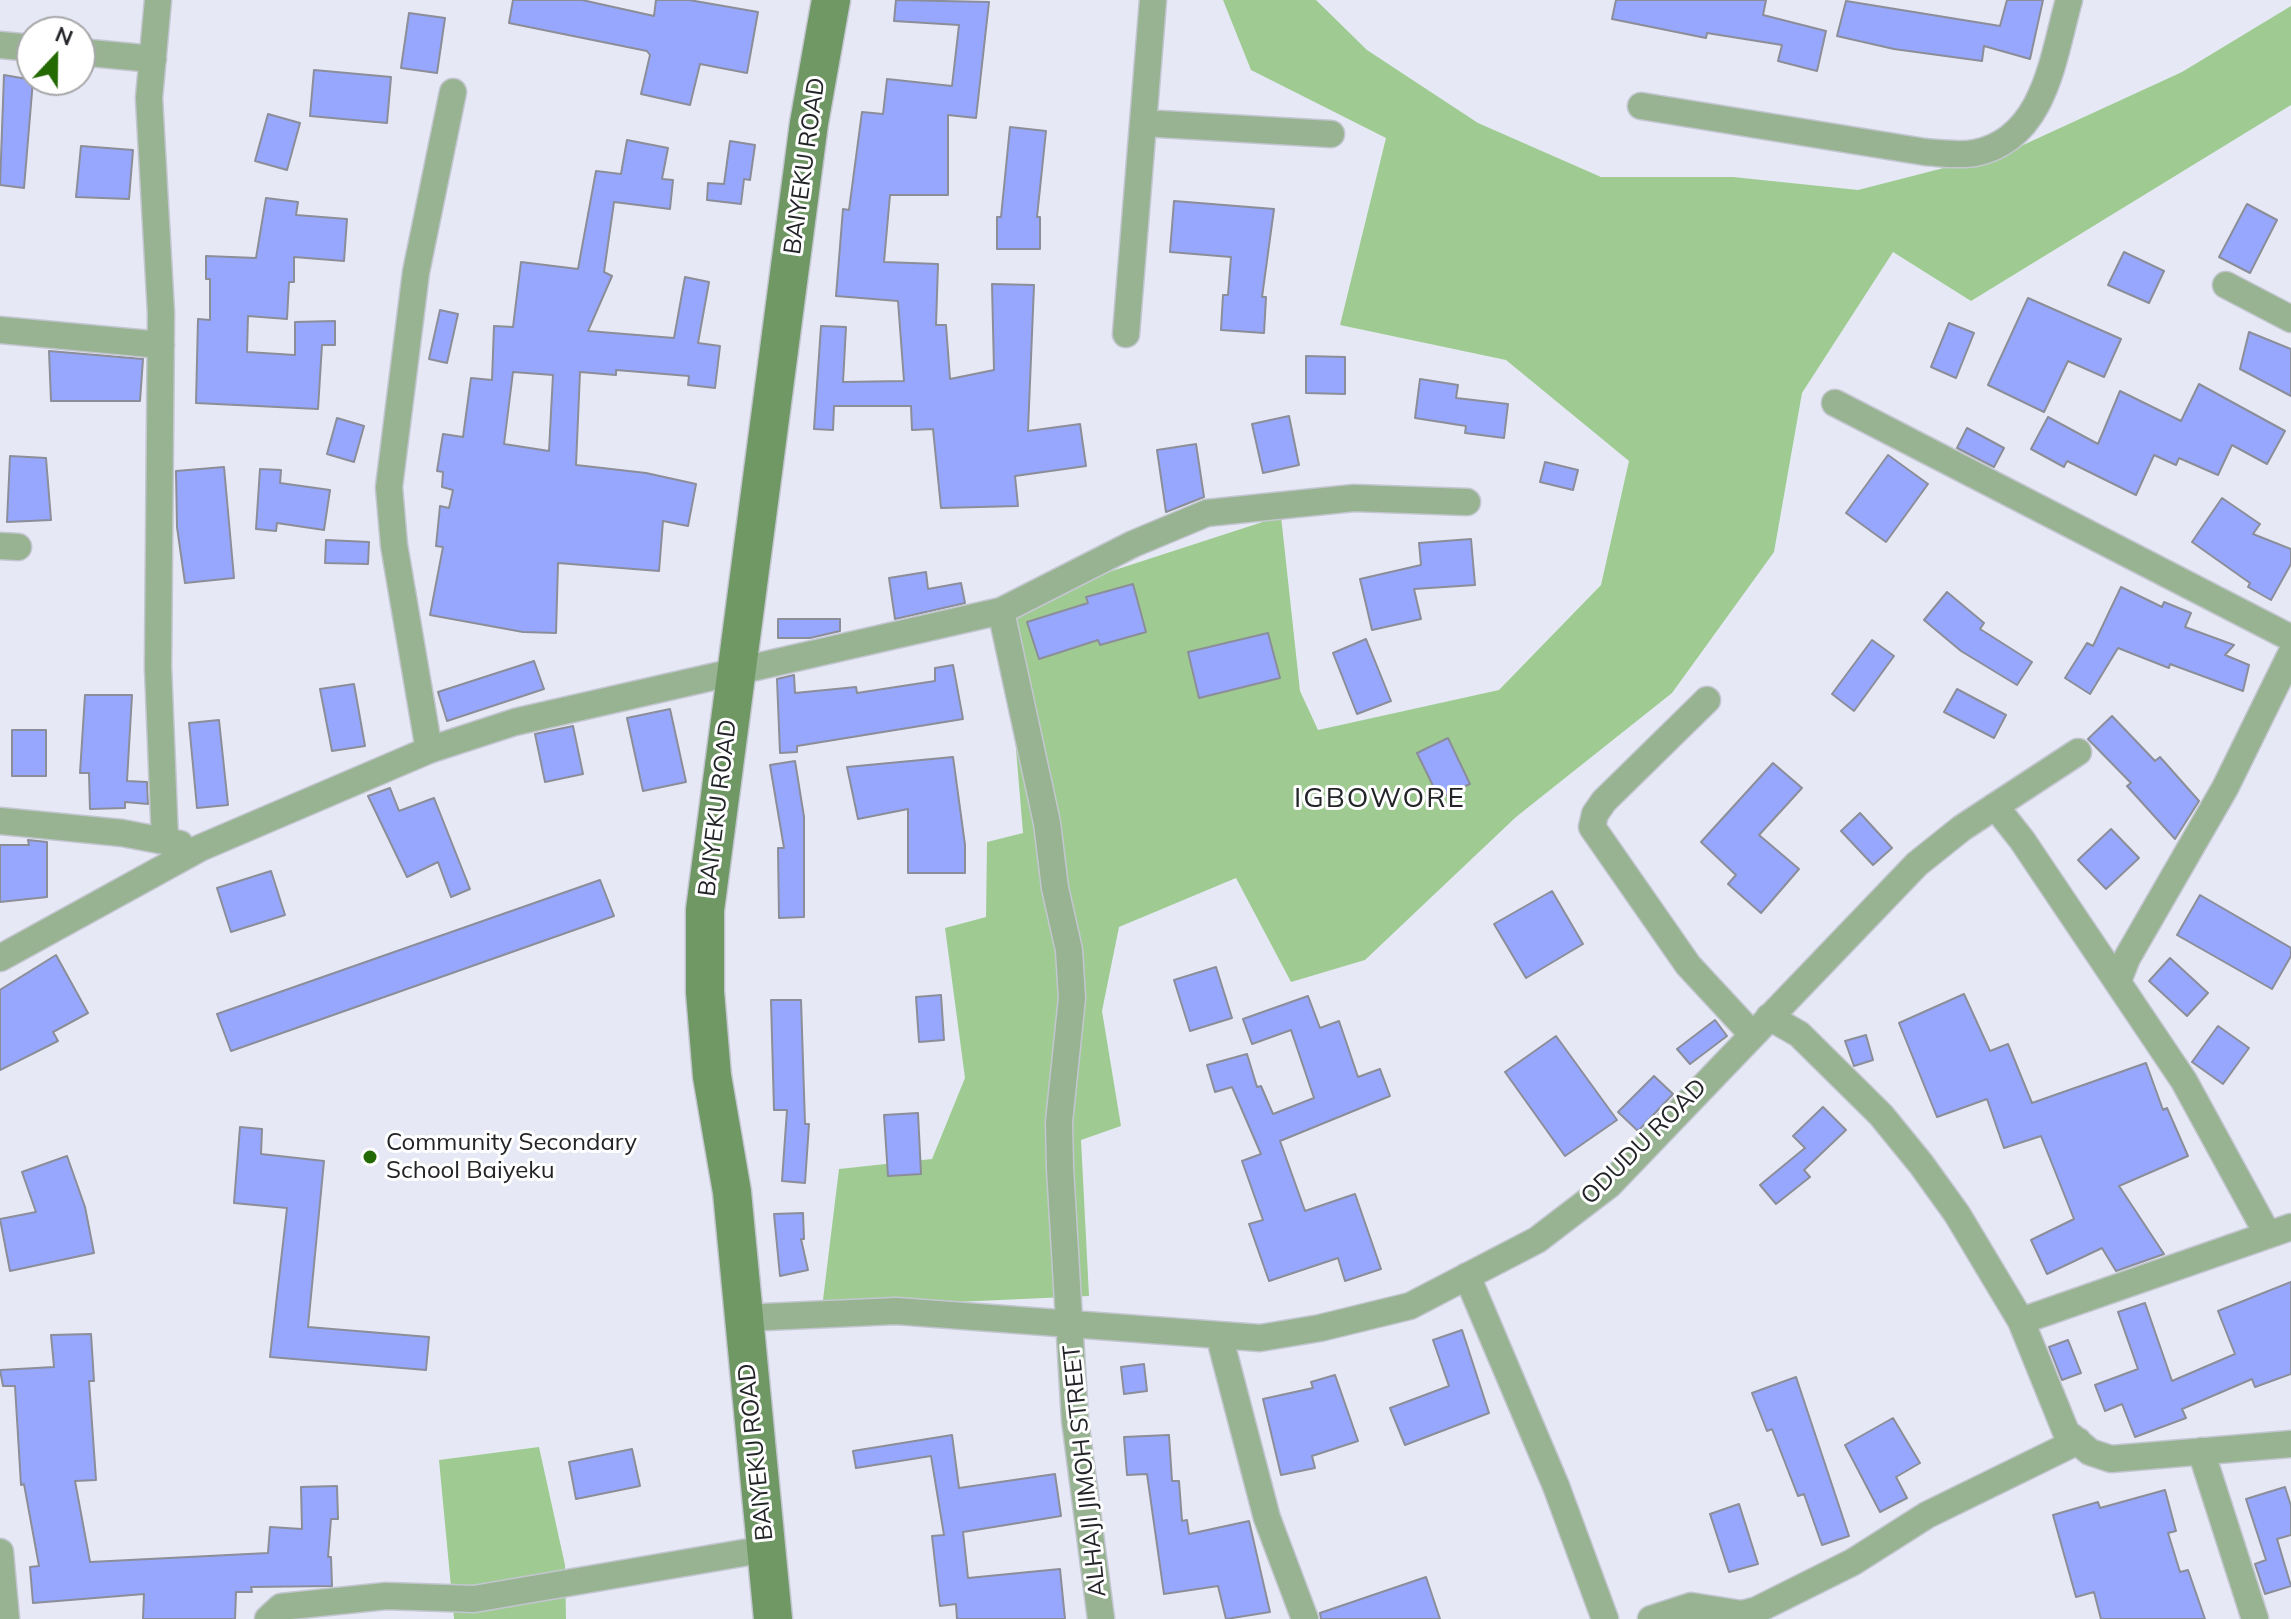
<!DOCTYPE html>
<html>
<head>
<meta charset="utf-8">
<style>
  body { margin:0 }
  #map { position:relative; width:2291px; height:1619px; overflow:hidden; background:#e6e9f5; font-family:Mulish,sans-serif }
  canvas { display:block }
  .north { position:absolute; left:16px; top:16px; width:80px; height:80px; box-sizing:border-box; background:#fff; border:2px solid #a7a7a9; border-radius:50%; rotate:22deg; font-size:22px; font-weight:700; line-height:32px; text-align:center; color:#232428 }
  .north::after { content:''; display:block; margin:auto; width:28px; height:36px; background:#246a03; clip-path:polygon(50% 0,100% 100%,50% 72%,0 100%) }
</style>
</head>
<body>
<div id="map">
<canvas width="2291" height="1619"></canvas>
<div class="north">N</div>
</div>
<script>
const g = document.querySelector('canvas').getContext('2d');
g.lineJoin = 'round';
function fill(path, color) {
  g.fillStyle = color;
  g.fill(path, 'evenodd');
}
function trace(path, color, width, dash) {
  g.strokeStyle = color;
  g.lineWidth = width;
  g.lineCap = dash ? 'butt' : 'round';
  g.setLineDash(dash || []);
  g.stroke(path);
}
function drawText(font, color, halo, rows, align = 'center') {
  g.font = font + ' Mulish,sans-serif';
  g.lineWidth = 6;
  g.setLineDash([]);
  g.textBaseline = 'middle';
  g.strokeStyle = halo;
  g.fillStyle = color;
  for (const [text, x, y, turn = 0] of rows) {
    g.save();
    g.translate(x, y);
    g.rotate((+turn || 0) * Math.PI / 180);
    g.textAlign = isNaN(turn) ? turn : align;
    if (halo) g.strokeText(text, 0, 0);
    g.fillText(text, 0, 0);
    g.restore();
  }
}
const green = new Path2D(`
  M 1223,0 L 1316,0 L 1367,50 L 1478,123 L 1601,177 L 1733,177 L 1858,190 L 2010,151 L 2182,72 L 2291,6 L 2291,105 L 1971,301 L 1893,252 L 1802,393 L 1774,552 L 1672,693 L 1516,817 L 1365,960 L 1291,982 L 1236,878 L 1119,927 L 1102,1011 L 1121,1126 L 1081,1140 L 1089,1296 L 822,1308 L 839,1169 L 932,1159 L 965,1078 L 945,928 L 986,917 L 987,842 L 1023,833 L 1004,606 L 1281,516 L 1300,691 L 1318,730 L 1499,690 L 1601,585 L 1629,461 L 1506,360 L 1340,325 L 1386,138 L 1251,70 Z
  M 539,1447 L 565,1565 L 566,1619 L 454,1619 L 439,1460 Z`);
const building = new Path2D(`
  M 513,0 L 582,0 L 654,16 L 656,0 L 689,0 L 758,12 L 747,73 L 700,64 L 690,105 L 641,94 L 650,55 L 647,51 L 509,23 Z
  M 896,0 L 989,2 L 976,118 L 948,115 L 948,195 L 890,195 L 884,262 L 938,264 L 936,325 L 946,325 L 950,379 L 994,370 L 992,284 L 1034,285 L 1028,431 L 1080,424 L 1086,466 L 1015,476 L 1018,506 L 941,508 L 933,429 L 912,430 L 911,406 L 834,406 L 833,430 L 814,429 L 821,326 L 846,327 L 843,382 L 904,381 L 898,301 L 836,296 L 843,209 L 849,210 L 862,112 L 883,114 L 887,79 L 952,86 L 959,25 L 894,21 Z
  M 1616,0 L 1766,0 L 1763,15 L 1826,31 L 1817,71 L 1778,61 L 1782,45 L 1707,33 L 1706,38 L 1612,19 Z
  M 2007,0 L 2043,0 L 2030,59 L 1984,46 L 1982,61 L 1894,49 L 1837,36 L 1846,1 L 2000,26 Z
  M 409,13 L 445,18 L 437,73 L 401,68 Z
  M 314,70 L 391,77 L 387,123 L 310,116 Z
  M 4,75 L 33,80 L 24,188 L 0,185 Z
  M 268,114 L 300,123 L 287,170 L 255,161 Z
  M 1010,127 L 1046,131 L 1037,217 L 1040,217 L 1040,249 L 997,249 L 997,217 L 1001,217 Z
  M 627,140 L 668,148 L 662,179 L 673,180 L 670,209 L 614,202 L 604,272 L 612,276 L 588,331 L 674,338 L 685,277 L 709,282 L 698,343 L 720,346 L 715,388 L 688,385 L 689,376 L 616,370 L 616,375 L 580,372 L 576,465 L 646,473 L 696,484 L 688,526 L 663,521 L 659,571 L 558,563 L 556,633 L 523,632 L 430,615 L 443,547 L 436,546 L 440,506 L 449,508 L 453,490 L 442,487 L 443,472 L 437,471 L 443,434 L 463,437 L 471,378 L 492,380 L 494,326 L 513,327 L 521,262 L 578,269 L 596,171 L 621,174 ZM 513,372 L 553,375 L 549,451 L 504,444 Z
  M 730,141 L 755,145 L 750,180 L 744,179 L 741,204 L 707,200 L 708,183 L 724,184 Z
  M 81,146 L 133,150 L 129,199 L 76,197 Z
  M 266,198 L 298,202 L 296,215 L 347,219 L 344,261 L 294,257 L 294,282 L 289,282 L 287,319 L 248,316 L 247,352 L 295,355 L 295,322 L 335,321 L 335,345 L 322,345 L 318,409 L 196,403 L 198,319 L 210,320 L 210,279 L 206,279 L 206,256 L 256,258 Z
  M 1174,201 L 1274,209 L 1262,297 L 1266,297 L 1264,333 L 1221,330 L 1223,295 L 1228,295 L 1231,257 L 1170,252 Z
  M 2247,204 L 2277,220 L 2250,273 L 2219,257 Z
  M 2124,252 L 2164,271 L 2149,303 L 2108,285 Z
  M 2028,298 L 2121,339 L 2104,377 L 2068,361 L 2044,412 L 1988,385 Z
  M 440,310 L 458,314 L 447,363 L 429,359 Z
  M 1949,323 L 1974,333 L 1956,378 L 1931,367 Z
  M 2249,332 L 2291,349 L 2291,396 L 2240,369 Z
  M 49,351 L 143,359 L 140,401 L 51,401 Z
  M 1306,356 L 1345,357 L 1345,394 L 1306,393 Z
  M 1420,379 L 1458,385 L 1456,398 L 1508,404 L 1504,438 L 1465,433 L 1466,426 L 1415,418 Z
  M 2199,384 L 2285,431 L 2267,464 L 2232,445 L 2218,475 L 2179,458 L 2176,465 L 2154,455 L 2136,495 L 2067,461 L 2064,467 L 2031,449 L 2048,417 L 2098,444 L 2120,391 L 2181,421 Z
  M 1289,416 L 1299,465 L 1263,473 L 1252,424 Z
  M 337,418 L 364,426 L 354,462 L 327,454 Z
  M 1967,428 L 2004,448 L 1994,467 L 1957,448 Z
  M 1196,444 L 1204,497 L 1166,512 L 1157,450 Z
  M 1888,455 L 1928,484 L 1886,542 L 1846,513 Z
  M 10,456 L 46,458 L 51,520 L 7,522 Z
  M 1545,462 L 1578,470 L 1573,490 L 1540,482 Z
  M 224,467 L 234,578 L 185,583 L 177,527 L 176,471 Z
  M 260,469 L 281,470 L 280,483 L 330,490 L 324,530 L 277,523 L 276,531 L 256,529 Z
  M 2222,498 L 2260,524 L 2253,534 L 2291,549 L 2291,564 L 2271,600 L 2248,587 L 2250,583 L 2192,542 Z
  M 1471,539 L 1475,585 L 1414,589 L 1421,619 L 1372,630 L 1360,579 L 1421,565 L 1419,543 Z
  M 326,540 L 369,542 L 368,564 L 325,563 Z
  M 926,572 L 928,589 L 961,583 L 965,603 L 895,619 L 889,578 Z
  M 1133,584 L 1146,632 L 1100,645 L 1098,640 L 1039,659 L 1027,622 L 1088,603 L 1086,597 Z
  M 2121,587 L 2162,607 L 2164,602 L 2191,613 L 2185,627 L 2234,645 L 2225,655 L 2249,665 L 2243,691 L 2170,664 L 2169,668 L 2118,648 L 2090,694 L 2065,678 L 2087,643 L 2093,646 Z
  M 1947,592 L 1984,623 L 1980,629 L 2032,662 L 2017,685 L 1961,651 L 1924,620 Z
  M 778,619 L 840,619 L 840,631 L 810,638 L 778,638 Z
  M 1268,633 L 1280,678 L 1199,698 L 1188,652 Z
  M 1366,639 L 1391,701 L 1357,714 L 1333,653 Z
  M 1872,640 L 1894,656 L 1854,711 L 1832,694 Z
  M 534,661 L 544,689 L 447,721 L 438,692 Z
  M 953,665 L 963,719 L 797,746 L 797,752 L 780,753 L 777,679 L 794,675 L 795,693 L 856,687 L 857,693 L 935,681 L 935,668 Z
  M 354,684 L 365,746 L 332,751 L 320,689 Z
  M 1957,689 L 2006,715 L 1994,738 L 1944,712 Z
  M 85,695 L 132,695 L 127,781 L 147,782 L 148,804 L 125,802 L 125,808 L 90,809 L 89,773 L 80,773 Z
  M 670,709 L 686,782 L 643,791 L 627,718 Z
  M 2112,716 L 2155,761 L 2160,757 L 2199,801 L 2175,839 L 2127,786 L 2131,783 L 2088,739 Z
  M 219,720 L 228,805 L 197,808 L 189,723 Z
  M 573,726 L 583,774 L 545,782 L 535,734 Z
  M 12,730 L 46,730 L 46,776 L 12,776 Z
  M 1448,738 L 1470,784 L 1439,798 L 1417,753 Z
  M 953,757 L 965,845 L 965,873 L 908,873 L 908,809 L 858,819 L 847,767 Z
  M 795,761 L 804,817 L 804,917 L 779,918 L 778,848 L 784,848 L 770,765 Z
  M 1773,763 L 1802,788 L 1759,835 L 1799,869 L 1761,913 L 1728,884 L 1736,875 L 1701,842 Z
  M 390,788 L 399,811 L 434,798 L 470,889 L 451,897 L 438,862 L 407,877 L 368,796 Z
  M 1860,813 L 1892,848 L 1873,865 L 1841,831 Z
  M 2111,829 L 2139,858 L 2106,889 L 2078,860 Z
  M 28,840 L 47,842 L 47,897 L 0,902 L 0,845 L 29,845 Z
  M 271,871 L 285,915 L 231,932 L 217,888 Z
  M 600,880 L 614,916 L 231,1051 L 217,1014 Z
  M 1552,891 L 1583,944 L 1526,978 L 1494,924 Z
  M 2200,895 L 2291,948 L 2291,956 L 2272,989 L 2177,935 Z
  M 56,955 L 88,1013 L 53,1032 L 58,1041 L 0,1070 L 0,990 Z
  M 2170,958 L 2208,993 L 2187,1016 L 2149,981 Z
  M 1216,967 L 1232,1018 L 1190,1031 L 1174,980 Z
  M 1964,994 L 1990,1051 L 2008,1044 L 2032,1103 L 2146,1063 L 2163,1110 L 2167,1108 L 2188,1156 L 2119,1186 L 2164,1254 L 2116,1271 L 2102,1248 L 2047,1274 L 2031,1240 L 2074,1219 L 2041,1136 L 2004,1148 L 1987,1099 L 1937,1117 L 1899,1023 Z
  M 941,995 L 944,1040 L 919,1042 L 916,997 Z
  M 1308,996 L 1320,1028 L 1339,1021 L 1358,1077 L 1380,1069 L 1390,1096 L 1280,1141 L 1305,1211 L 1355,1194 L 1381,1269 L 1345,1281 L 1338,1258 L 1269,1281 L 1249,1224 L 1263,1220 L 1242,1161 L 1261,1154 L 1232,1087 L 1215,1092 L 1207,1065 L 1247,1054 L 1257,1087 L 1261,1086 L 1273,1114 L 1314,1098 L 1291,1030 L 1252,1044 L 1243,1019 Z
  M 771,1000 L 801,1000 L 805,1124 L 809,1124 L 805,1183 L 782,1181 L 787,1110 L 774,1110 Z
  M 1715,1020 L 1727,1036 L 1690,1064 L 1677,1049 Z
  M 2218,1026 L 2249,1048 L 2223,1084 L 2192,1062 Z
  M 1866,1035 L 1873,1060 L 1854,1066 L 1845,1041 Z
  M 1556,1036 L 1617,1120 L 1565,1156 L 1505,1072 Z
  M 1654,1076 L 1673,1094 L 1638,1131 L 1618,1112 Z
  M 1823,1107 L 1846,1130 L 1804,1170 L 1810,1177 L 1776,1204 L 1760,1185 L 1805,1148 L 1793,1136 Z
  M 918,1113 L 921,1174 L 888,1176 L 884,1115 Z
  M 240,1127 L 262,1129 L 261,1154 L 324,1161 L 308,1327 L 429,1337 L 426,1370 L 270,1357 L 287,1208 L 234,1203 Z
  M 67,1156 L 85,1207 L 94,1253 L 10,1271 L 0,1219 L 36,1212 L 22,1172 Z
  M 803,1213 L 804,1239 L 801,1239 L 808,1270 L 780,1276 L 774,1214 Z
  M 2291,1282 L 2291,1374 L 2255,1387 L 2252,1379 L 2182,1409 L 2186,1418 L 2135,1437 L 2122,1404 L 2105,1411 L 2095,1385 L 2138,1369 L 2118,1312 L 2145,1303 L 2172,1381 L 2235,1354 L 2218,1311 Z
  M 1462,1330 L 1489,1413 L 1405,1445 L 1390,1408 L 1449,1386 L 1433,1340 Z
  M 91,1334 L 94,1381 L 89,1381 L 96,1480 L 75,1481 L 90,1562 L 268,1553 L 270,1527 L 302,1529 L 301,1487 L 337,1486 L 338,1519 L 331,1519 L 328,1557 L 331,1557 L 332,1586 L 251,1587 L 252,1592 L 236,1592 L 235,1619 L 143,1619 L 144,1594 L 33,1603 L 30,1567 L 39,1566 L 24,1484 L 21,1485 L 15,1386 L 3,1386 L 0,1370 L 54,1367 L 51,1335 Z
  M 2068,1340 L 2081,1373 L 2062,1380 L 2049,1347 Z
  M 1144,1364 L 1147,1391 L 1124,1394 L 1121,1367 Z
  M 1335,1375 L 1358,1441 L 1312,1456 L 1315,1468 L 1281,1475 L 1263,1399 L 1313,1388 L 1311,1382 Z
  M 1796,1377 L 1849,1536 L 1822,1545 L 1804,1494 L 1798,1496 L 1772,1429 L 1767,1431 L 1752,1393 Z
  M 1893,1418 L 1920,1463 L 1896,1477 L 1907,1498 L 1880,1512 L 1845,1445 Z
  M 952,1435 L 959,1488 L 1055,1474 L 1061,1516 L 963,1532 L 968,1578 L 1060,1569 L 1065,1619 L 957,1619 L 956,1604 L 940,1606 L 932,1536 L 944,1535 L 931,1456 L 856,1468 L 853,1451 Z
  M 1169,1435 L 1172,1481 L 1179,1481 L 1182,1521 L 1187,1520 L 1189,1534 L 1249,1521 L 1270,1612 L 1226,1619 L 1218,1586 L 1164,1594 L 1147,1474 L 1127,1475 L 1124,1437 Z
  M 632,1449 L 640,1486 L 576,1499 L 569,1462 Z
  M 2285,1487 L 2291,1506 L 2291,1535 L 2277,1539 L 2291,1586 L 2265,1594 L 2255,1564 L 2266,1560 L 2246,1499 Z
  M 2165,1490 L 2176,1531 L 2168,1533 L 2180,1572 L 2188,1570 L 2205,1619 L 2101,1619 L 2094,1592 L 2076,1597 L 2053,1515 L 2098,1502 L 2100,1508 Z
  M 1739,1504 L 1758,1564 L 1729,1572 L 1710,1514 Z
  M 1426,1577 L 1440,1619 L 1321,1619 L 1320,1613 Z`);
const minor = new Path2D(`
  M 158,0 L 149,98 L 161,313 L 158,667 L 165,841
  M 0,45 L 32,48
  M 80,52 L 153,59
  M 1641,106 L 1925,152 C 1941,153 1959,156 1975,153 C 2045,139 2053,57 2069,0
  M 1143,123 L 1331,134
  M 2226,285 L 2291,319
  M 0,330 L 161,345
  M 1126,334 L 1153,0
  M 1835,403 L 2291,638
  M 0,546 L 18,547
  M 1001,611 L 1047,823 L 1055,888 L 1069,950 L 1072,998 L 1059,1122 L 1060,1168 L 1075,1420 L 1101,1619
  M 1707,700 L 1604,801 L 1595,814 L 1592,827 L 1688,965 L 1752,1034
  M 429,750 L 394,545 L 389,487 L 416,272 L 453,92
  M 1995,806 L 2022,840 L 2184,1081 L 2268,1235
  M 0,821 L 122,833 L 180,844
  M 0,958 L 200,848 L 429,750 L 515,722 L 1001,611 L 1133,544 L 1207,513 L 1354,498 L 1467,502
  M 2118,981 L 2127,958 L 2225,788 L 2291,654
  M 1769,1017 L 1799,1034 L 1881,1115 L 1921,1164 L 1957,1214 L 2021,1321 L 2066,1432 L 2090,1452 L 2111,1459 L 2291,1444
  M 1467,1276 L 1556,1486 L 1605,1619
  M 743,1318 L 896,1311 L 1260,1338 L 1320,1328 L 1410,1306 L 1537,1240 L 1609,1185 L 1917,864 L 1962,828 L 2078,752
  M 2021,1321 L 2291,1227
  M 1219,1335 L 1267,1518 L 1305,1619
  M 2201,1451 L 2255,1619
  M 0,1552 L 6,1619
  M 268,1619 L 281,1607 L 386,1596 L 474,1599 L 766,1549
  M 1651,1619 L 1691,1606 L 1742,1614 L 1757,1610 L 1853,1562 L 1927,1515 L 2078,1441`);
const secondary = new Path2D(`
  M 773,1619 L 732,1192 L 712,1076 L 705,992 L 705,910 L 809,123 L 831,0`);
const markers = [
  [370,1157,8,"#246a03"]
];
const streetNames = [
  ["BAIYEKU ROAD",805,166,-82],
  ["BAIYEKU ROAD",718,808,-83],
  ["ODUDU ROAD",1644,1142,-45],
  ["BAIYEKU ROAD",756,1452,-96],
  ["ALHAJI JIMOH STREET",1085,1471,-96]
];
const poiNames = [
  ["Community Secondary",386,1143],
  ["School Baiyeku",386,1171]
];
const quarterNames = [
  ["IGBOWORE",1380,799]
];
fill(green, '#9fcb93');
fill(building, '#97a7fe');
trace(building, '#8b8e99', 2);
trace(minor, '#c3c6d0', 29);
trace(secondary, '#c3c6d0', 41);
trace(minor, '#98b391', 26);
trace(secondary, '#709865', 38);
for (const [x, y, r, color] of markers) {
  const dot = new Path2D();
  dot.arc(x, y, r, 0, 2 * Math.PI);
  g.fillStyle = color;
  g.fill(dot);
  trace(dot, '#fff', 3);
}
drawText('24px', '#232428', '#fff', streetNames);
drawText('24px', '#232428', '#fff', poiNames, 'left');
g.letterSpacing = '2px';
drawText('28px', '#232428', '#fff', quarterNames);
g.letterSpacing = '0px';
</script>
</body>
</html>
